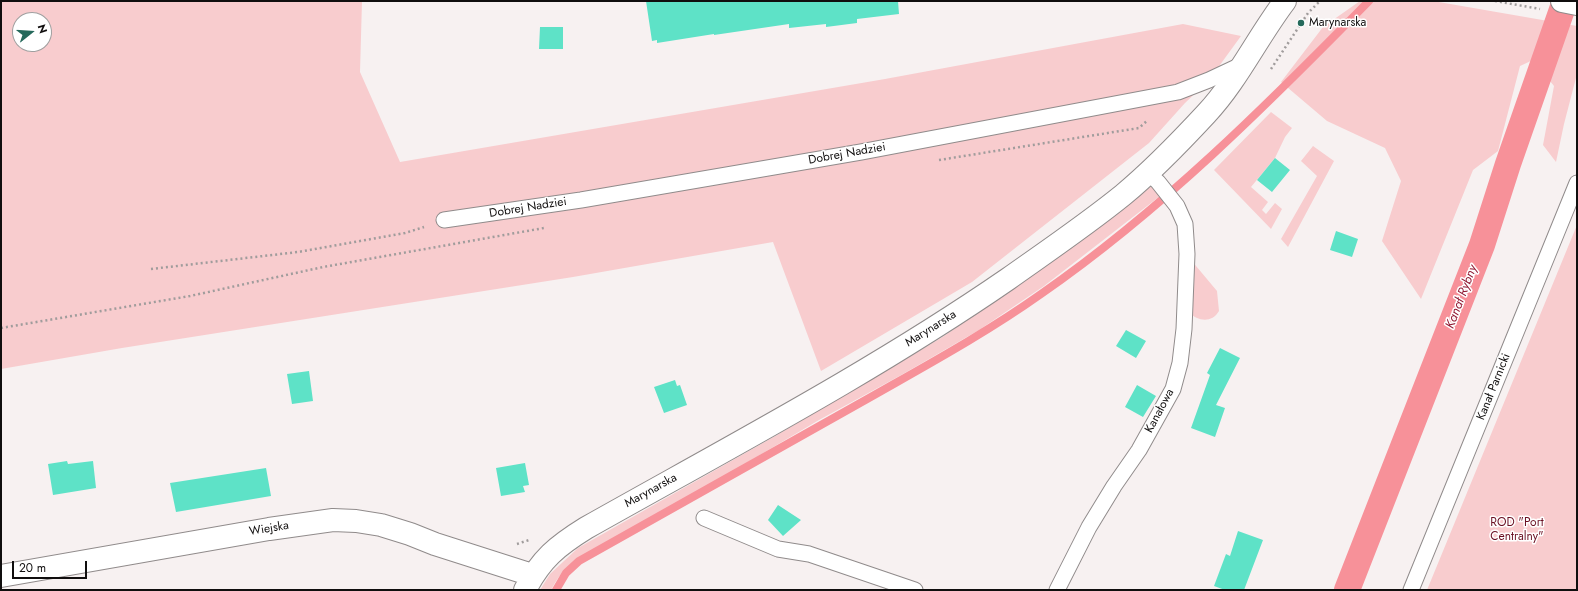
<!DOCTYPE html>
<html>
<head>
<meta charset="utf-8">
<style>
  body { margin:0 }
  #map { position:relative; width:1578px; height:591px; overflow:hidden; background:#f7f1f1; font-family:Jost,sans-serif }
  canvas { display:block }
  .frame { position:absolute; inset:0; border:2px solid #100e0e; pointer-events:none }
  .north { position:absolute; left:12px; top:12px; width:40px; height:40px; box-sizing:border-box; background:#fff; border:1px solid #9f9f9f; border-radius:50%; rotate:73deg; font-size:11px; font-weight:700; line-height:16px; text-align:center; color:#100e0e }
  .north::after { content:''; display:block; margin:auto; width:14px; height:18px; background:#25695b; clip-path:polygon(50% 0,100% 100%,50% 72%,0 100%) }
  .scale { position:absolute; left:12px; top:561px; width:75px; height:18px; box-sizing:border-box; border:2px solid #100e0e; border-top:0; padding-left:5px; font-size:12px; line-height:14px; white-space:nowrap; color:#100e0e; -webkit-text-stroke:3px #fff; paint-order:stroke }
</style>
</head>
<body>
<div id="map">
<canvas width="1578" height="591"></canvas>
<div class="frame"></div>
<div class="north">N</div>
<div class="scale">20 m</div>
</div>
<script>
const g = document.querySelector('canvas').getContext('2d');
g.lineJoin = 'round';
function fill(path, color) {
  g.fillStyle = color;
  g.fill(path, 'evenodd');
}
function trace(path, color, width, dash) {
  g.strokeStyle = color;
  g.lineWidth = width;
  g.lineCap = dash ? 'butt' : 'round';
  g.setLineDash(dash || []);
  g.stroke(path);
}
function drawText(font, color, halo, rows, align = 'center') {
  g.font = font + ' Jost,sans-serif';
  g.lineWidth = 3;
  g.setLineDash([]);
  g.textBaseline = 'middle';
  g.strokeStyle = halo;
  g.fillStyle = color;
  for (const [text, x, y, turn = 0] of rows) {
    g.save();
    g.translate(x, y);
    g.rotate((+turn || 0) * Math.PI / 180);
    g.textAlign = isNaN(turn) ? turn : align;
    if (halo) g.strokeText(text, 0, 0);
    g.fillText(text, 0, 0);
    g.restore();
  }
}
const green = new Path2D(`
  M 1,1 L 362,1 L 360,72 L 400,162 L 885,79 L 1183,24 L 1241,36 L 1209,80 L 1185,103 L 1149,143 L 972,282 L 821,371 L 773,242 L 573,277 L 122,348 L 1,369 ZM 20,20 L 44,20 L 44,44 L 20,44 Z
  M 1360,1 L 1433,1 L 1577,26 L 1577,74 L 1564,124 L 1556,162 L 1543,145 L 1554,86 L 1533,60 L 1520,66 L 1498,151 L 1473,170 L 1421,299 L 1382,241 L 1401,181 L 1385,148 L 1327,121 L 1281,82 L 1323,27 Z
  M 1271,112 L 1292,128 L 1285,137 L 1275,158 L 1251,187 L 1268,202 L 1262,210 L 1266,214 L 1275,203 L 1282,209 L 1271,229 L 1214,170 Z
  M 1313,146 L 1334,161 L 1288,247 L 1281,239 L 1317,176 L 1301,161 Z
  M 1153,185 L 1160,196 L 1044,286 L 979,330 L 903,374 L 819,420 L 726,475 L 588,553 C 571,563 560,572 551,590 L 540,590 L 550,574 L 578,548 L 777,435 L 941,338 L 1074,246 Z
  M 1577,225 L 1577,590 L 1427,590 Z
  M 1191,260 L 1217,291 L 1219,311 C 1212,323 1198,322 1189,312 Z`);
const stream = new Path2D(`
  M 556,590 L 566,573 L 579,561 C 676,507 773,453 869,398 C 927,365 986,333 1041,294 C 1162,210 1267,105 1369,1`);
const canal = new Path2D(`
  M 1347,590 L 1482,245 L 1508,164 L 1565,1`);
const building = new Path2D(`
  M 646,1 L 898,1 L 899,14 L 857,19 L 857,23 L 826,27 L 826,24 L 789,28 L 789,24 L 714,35 L 714,34 L 657,43 L 657,40 L 652,41 Z
  M 540,27 L 563,27 L 563,49 L 539,49 Z
  M 1275,158 L 1290,170 L 1272,192 L 1257,180 Z
  M 1336,231 L 1358,239 L 1352,257 L 1330,250 Z
  M 1126,330 L 1146,341 L 1136,358 L 1116,346 Z
  M 1220,348 L 1240,358 L 1216,405 L 1225,408 L 1215,437 L 1191,428 L 1210,375 L 1207,373 Z
  M 309,371 L 313,401 L 292,404 L 287,374 Z
  M 675,380 L 677,386 L 680,385 L 687,405 L 664,413 L 654,387 Z
  M 1137,385 L 1156,396 L 1143,417 L 1125,407 Z
  M 67,461 L 68,464 L 93,461 L 96,488 L 53,495 L 48,464 Z
  M 525,463 L 529,485 L 523,486 L 525,492 L 501,496 L 496,468 Z
  M 266,468 L 271,496 L 176,512 L 170,483 Z
  M 778,505 L 801,520 L 783,536 L 768,520 Z
  M 1238,531 L 1263,540 L 1244,590 L 1225,590 L 1214,586 L 1226,554 L 1230,556 Z`);
const path = new Path2D(`
  M 1495,1 L 1540,9
  M 1271,69 L 1308,13 L 1320,1
  M 939,160 L 1139,128 L 1148,120
  M 151,269 L 298,252 L 405,233 L 424,227
  M 1,328 L 190,296 L 323,267 L 544,228
  M 517,544 L 529,540`);
const service = new Path2D(`
  M 444,220 L 581,200 L 861,152 L 1178,92 L 1209,80 L 1243,64
  M 704,518 L 778,549 L 809,554 L 915,590
  M 1057,590 L 1089,527 L 1114,486 L 1139,450 L 1173,389 L 1180,363 L 1184,329 L 1187,254 L 1185,224 L 1177,206 L 1158,182 L 1148,173
  M 1411,590 L 1577,183`);
const minor = new Path2D(`
  M 1562,1 L 1577,4
  M 1,576 L 269,529 L 333,520 L 356,521 L 381,525 L 410,534 L 435,544 L 532,575
  M 525,590 C 541,559 557,546 586,528 C 728,448 873,372 1008,279 C 1046,252 1086,225 1123,195 C 1152,171 1180,142 1206,114 C 1237,81 1257,38 1285,1`);
const markers = [
  [1301,23,4,"#25695b"]
];
const poiNames = [
  ["Marynarska",1309,23]
];
const streetNames = [
  ["Dobrej Nadziei",847,154,-10],
  ["Dobrej Nadziei",528,208,-9],
  ["Marynarska",931,329,-32],
  ["Kanał Parnicki",1494,387,-68],
  ["Kanałowa",1160,411,-62],
  ["Marynarska",651,491,-29],
  ["Wiejska",269,529,-9]
];
const parkNames = [
  ["ROD \"Port",1517,523],
  ["Centralny\"",1517,537]
];
const waterNames = [
  ["Kanał Rybny",1462,297,-69]
];
fill(green, '#f8ccce');
trace(stream, '#f79199', 8);
trace(canal, '#f79199', 26);
fill(building, '#5ee2c7');
trace(service, '#908b8b', 17);
trace(minor, '#908b8b', 24);
trace(path, '#a09c9c', 2.5, [2, 3]);
trace(service, '#fff', 15);
trace(minor, '#fff', 22);
for (const [x, y, r, color] of markers) {
  const dot = new Path2D();
  dot.arc(x, y, r, 0, 2 * Math.PI);
  g.fillStyle = color;
  g.fill(dot);
  trace(dot, '#fff', 1.5);
}
drawText('12px', '#100e0e', '#fff', poiNames, 'left');
drawText('12px', '#100e0e', '#fff', streetNames);
drawText('12px', '#6a1023', '#fff', parkNames);
drawText('italic 13px', '#901832', '#fff', waterNames);
</script>
</body>
</html>
